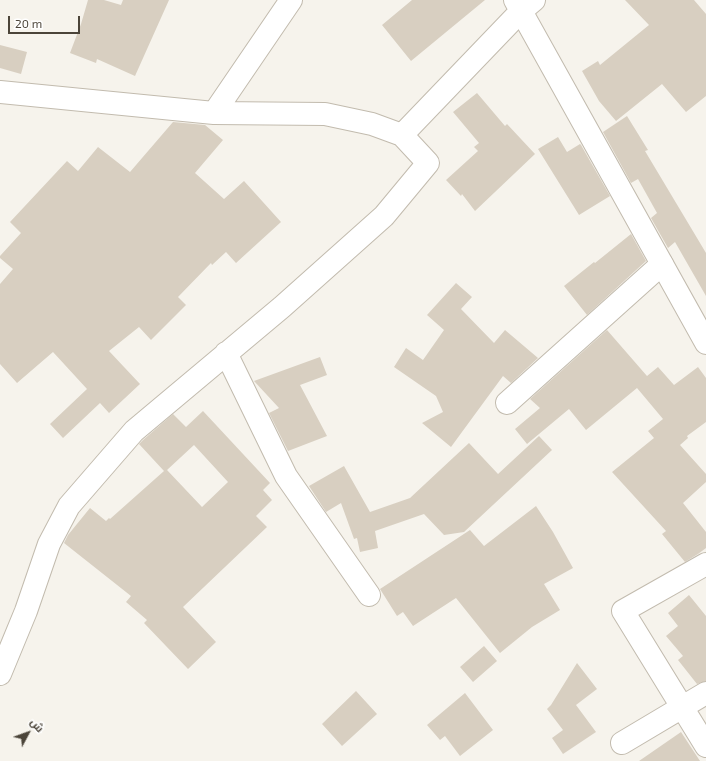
<!DOCTYPE html>
<html>
<head>
<meta charset="utf-8">
<style>
  body { margin:0 }
  #map { position:relative; width:706px; height:761px; overflow:hidden; background:#f6f3ec; font-family:"Exo 2",Cairo,sans-serif }
  canvas { display:block }
  .north { position:absolute; left:8px; top:713px; width:40px; height:40px; -webkit-text-stroke:3px #fff; paint-order:stroke; rotate:49deg; font-size:11px; font-weight:700; line-height:16px; text-align:center; color:#4b4439 }
  .north::after { content:''; display:block; margin:auto; width:14px; height:18px; background:#4b4439; clip-path:polygon(50% 0,100% 100%,50% 72%,0 100%) }
  .scale { position:absolute; left:8px; top:16px; width:72px; height:18px; box-sizing:border-box; border:2px solid #4b4439; border-top:0; padding-left:5px; font-size:12px; line-height:14px; white-space:nowrap; color:#4b4439; -webkit-text-stroke:3px #fff; paint-order:stroke }
</style>
</head>
<body>
<div id="map">
<canvas width="706" height="761"></canvas>
<div class="north">ش</div>
<div class="scale">20 m</div>
</div>
<script>
const g = document.querySelector('canvas').getContext('2d');
g.lineJoin = 'round';
function fill(path, color) {
  g.fillStyle = color;
  g.fill(path, 'evenodd');
}
function trace(path, color, width, dash) {
  g.strokeStyle = color;
  g.lineWidth = width;
  g.lineCap = dash ? 'butt' : 'round';
  g.setLineDash(dash || []);
  g.stroke(path);
}
const building = new Path2D(`
  M 88,0 L 104,0 L 121,5 L 123,0 L 169,0 L 135,76 L 97,59 L 96,63 L 70,53 L 81,24 Z
  M 412,0 L 485,0 L 411,61 L 382,25 Z
  M 625,0 L 694,0 L 706,14 L 706,96 L 686,112 L 662,84 L 616,121 L 599,101 L 582,71 L 598,61 L 600,65 L 649,25 Z
  M 0,45 L 27,52 L 21,74 L 0,68 Z
  M 477,93 L 505,126 L 507,124 L 535,154 L 475,211 L 462,194 L 461,196 L 446,180 L 478,151 L 474,147 L 479,143 L 453,112 Z
  M 627,116 L 648,150 L 645,151 L 706,253 L 706,296 L 675,242 L 668,248 L 651,218 L 657,213 L 638,179 L 631,183 L 603,132 Z
  M 173,122 L 205,125 L 223,140 L 195,173 L 224,199 L 244,181 L 281,222 L 236,263 L 226,252 L 212,265 L 211,263 L 178,297 L 186,305 L 151,340 L 139,327 L 109,351 L 140,384 L 109,413 L 100,403 L 63,438 L 50,424 L 87,389 L 53,352 L 17,383 L 0,364 L 0,284 L 13,269 L 0,258 L 0,256 L 21,233 L 10,222 L 67,161 L 78,171 L 98,147 L 130,172 Z
  M 558,137 L 567,152 L 580,144 L 581,145 L 610,196 L 579,215 L 538,149 Z
  M 631,234 L 646,261 L 587,315 L 564,286 L 594,262 L 595,263 Z
  M 456,283 L 472,297 L 461,309 L 494,343 L 505,330 L 538,358 L 511,383 L 503,376 L 451,447 L 422,423 L 443,412 L 436,396 L 394,367 L 406,348 L 423,360 L 444,330 L 427,315 Z
  M 607,330 L 647,376 L 658,367 L 674,385 L 698,367 L 706,378 L 706,422 L 687,436 L 688,438 L 680,445 L 706,474 L 706,482 L 683,503 L 706,532 L 706,548 L 698,554 L 685,562 L 662,534 L 666,531 L 612,472 L 654,438 L 648,431 L 663,419 L 637,388 L 586,430 L 569,409 L 527,444 L 515,429 L 540,408 L 530,399 Z
  M 320,357 L 327,375 L 300,385 L 327,436 L 288,451 L 269,413 L 279,408 L 254,381 Z
  M 203,411 L 270,483 L 263,490 L 272,500 L 256,516 L 267,527 L 183,607 L 216,642 L 188,669 L 144,623 L 147,620 L 126,602 L 131,596 L 64,543 L 68,535 L 90,508 L 106,521 L 109,518 L 110,519 L 164,471 L 139,444 L 143,440 L 173,414 L 186,427 ZM 194,445 L 228,482 L 202,507 L 167,470 Z
  M 539,436 L 552,450 L 464,532 L 444,535 L 424,514 L 375,531 L 378,548 L 360,552 L 357,538 L 354,539 L 341,503 L 326,512 L 309,486 L 344,466 L 370,512 L 410,498 L 469,443 L 498,474 Z
  M 536,506 L 553,532 L 573,568 L 544,584 L 560,610 L 532,627 L 500,653 L 456,598 L 413,626 L 403,612 L 397,616 L 380,589 L 470,530 L 484,546 Z
  M 689,595 L 706,616 L 706,681 L 697,684 L 678,660 L 683,656 L 666,636 L 678,626 L 668,613 Z
  M 484,646 L 497,661 L 473,682 L 460,667 Z
  M 577,663 L 597,689 L 576,705 L 596,732 L 563,754 L 552,738 L 563,730 L 547,709 L 551,705 Z
  M 356,691 L 377,714 L 342,746 L 322,724 Z
  M 465,693 L 493,730 L 460,756 L 445,736 L 440,740 L 427,725 Z
  M 681,732 L 700,761 L 639,761 Z`);
const minor = new Path2D(`
  M 0,92 L 214,113 L 325,114 L 372,124 L 402,135 L 428,163 L 384,216 L 282,307 L 134,431 L 69,506 L 49,544 L 26,611 L 0,674
  M 214,113 L 291,0
  M 402,135 L 521,11 L 515,0
  M 226,353 L 286,476 L 369,595
  M 507,403 L 662,264
  M 706,564 L 623,611 L 706,746
  M 622,743 L 706,693`);
const tertiary = new Path2D(`
  M 534,0 L 521,11 L 706,343`);
fill(building, '#d8cfc1');
trace(minor, '#c2bbae', 24);
trace(tertiary, '#c2bbae', 24);
trace(minor, '#fff', 22);
trace(tertiary, '#fff', 22);
</script>
</body>
</html>
